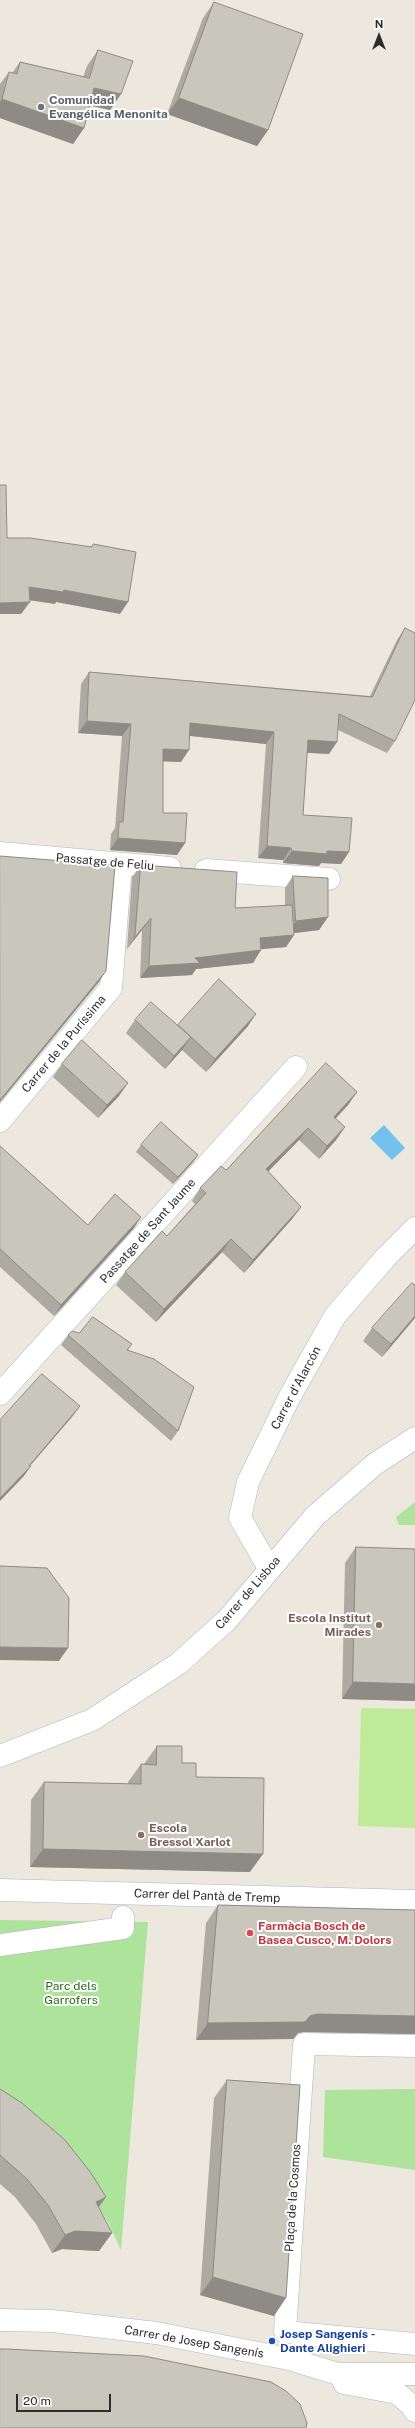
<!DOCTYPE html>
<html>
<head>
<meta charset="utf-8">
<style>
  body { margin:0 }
  #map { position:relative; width:415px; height:2428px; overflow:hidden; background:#ede8de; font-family:"Public Sans",sans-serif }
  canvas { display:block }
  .north { position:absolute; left:359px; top:16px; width:40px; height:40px; -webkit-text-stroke:3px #fff; paint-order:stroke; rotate:0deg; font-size:11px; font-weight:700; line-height:16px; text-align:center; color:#2c2c2c }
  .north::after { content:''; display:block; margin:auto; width:14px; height:18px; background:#2c2c2c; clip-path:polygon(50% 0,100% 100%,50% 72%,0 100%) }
  .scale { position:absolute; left:16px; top:2394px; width:95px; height:18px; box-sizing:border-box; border:2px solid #2c2c2c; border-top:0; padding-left:5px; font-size:12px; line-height:14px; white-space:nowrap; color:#2c2c2c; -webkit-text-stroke:3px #fff; paint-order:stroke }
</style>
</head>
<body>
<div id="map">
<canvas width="415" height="2428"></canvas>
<div class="north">N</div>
<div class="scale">20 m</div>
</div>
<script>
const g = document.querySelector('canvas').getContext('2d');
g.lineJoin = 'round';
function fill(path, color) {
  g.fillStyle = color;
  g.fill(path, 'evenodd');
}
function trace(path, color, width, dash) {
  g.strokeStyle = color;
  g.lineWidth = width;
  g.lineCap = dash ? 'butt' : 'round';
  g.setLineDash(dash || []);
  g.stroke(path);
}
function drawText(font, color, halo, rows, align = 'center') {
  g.font = font + ' "Public Sans",sans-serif';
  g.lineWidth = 4;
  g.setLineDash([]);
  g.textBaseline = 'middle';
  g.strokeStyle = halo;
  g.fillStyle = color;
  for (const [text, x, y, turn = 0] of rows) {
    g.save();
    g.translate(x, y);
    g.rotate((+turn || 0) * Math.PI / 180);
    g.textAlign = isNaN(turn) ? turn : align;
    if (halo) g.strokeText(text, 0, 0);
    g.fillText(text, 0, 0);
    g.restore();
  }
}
const green = new Path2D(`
  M 415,1502 L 415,1525 L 399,1525 L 396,1517 Z
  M 0,1920 L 148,1922 L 121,2250 L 109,2224 L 86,2185 L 0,2103 Z
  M 415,2089 L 415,2170 L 323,2157 L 325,2090 Z`);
const pitch = new Path2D(`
  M 361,1708 L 415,1709 L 415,1828 L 358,1826 Z`);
const water = new Path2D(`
  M 384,1125 L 405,1148 L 392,1160 L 370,1138 Z`);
const street = new Path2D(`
  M 0,853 L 170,868
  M 206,870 L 329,879
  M 0,1121 L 111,988 L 121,864
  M 0,1394 L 296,1067
  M 269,1568 L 240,1518 L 248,1482 L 289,1398 L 335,1316 L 386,1257 L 415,1228
  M 0,1890 L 415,1901
  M 0,1945 L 123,1928 L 123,1917
  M 415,2046 L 304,2044 L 285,2332 L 415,2344
  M 0,2320 L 52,2321 L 156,2333 L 289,2359 L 338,2374 L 415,2374
  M 344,2383 L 397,2393 L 412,2406 L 415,2411`);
const secondary = new Path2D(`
  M 0,1756 L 92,1720 L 178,1664 L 227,1620 L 315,1516 L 375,1464 L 415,1438`);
const wall = new Path2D(`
  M 214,2 L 268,130 L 257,146 L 167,114 L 203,18 Z
  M 98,50 L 121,94 L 110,110 L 90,105 L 84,128 L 73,144 L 0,118 L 0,84 L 9,72 L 12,73 L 20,62 L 83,77 L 87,66 Z
  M 405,628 L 395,741 L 387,753 L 338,730 L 329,754 L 307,753 L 303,815 L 349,852 L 341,864 L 321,863 L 319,866 L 283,863 L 283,860 L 258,858 L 266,744 L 190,736 L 181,762 L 163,761 L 163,813 L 185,843 L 177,855 L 110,850 L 111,834 L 115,828 L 122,736 L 78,733 L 81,684 L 89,672 L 370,696 L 397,640 Z
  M 141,865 L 235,908 L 285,906 L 285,888 L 293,876 L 328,917 L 319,930 L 294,933 L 294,935 L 286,947 L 261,949 L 253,963 L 196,969 L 192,975 L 140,978 L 142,930 L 127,949 L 132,877 Z
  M 135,1020 L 178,1025 L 248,1026 L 206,1072 L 182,1050 L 165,1069 L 126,1033 Z
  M 62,1064 L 119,1096 L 98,1118 L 53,1077 Z
  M 357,1092 L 348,1105 L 335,1119 L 345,1127 L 336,1140 L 319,1159 L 299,1140 L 268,1171 L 301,1207 L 292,1219 L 244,1273 L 222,1252 L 156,1322 L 116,1285 L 125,1272 L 167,1236 L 195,1204 L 192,1201 L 200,1188 L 226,1170 Z
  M 141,1145 L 198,1155 L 193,1162 L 173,1184 L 136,1152 Z
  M 0,1146 L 88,1225 L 134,1228 L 54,1316 L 0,1267 Z
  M 415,1285 L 415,1318 L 382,1357 L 363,1341 L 372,1328 Z
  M 79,1333 L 132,1344 L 128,1350 L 178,1431 L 171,1441 L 61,1345 L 68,1335 Z
  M 356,1547 L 415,1549 L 415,1701 L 342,1699 L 345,1563 Z
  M 157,1746 L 182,1763 L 196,1777 L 250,1872 L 30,1867 L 31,1800 L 44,1782 L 128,1784 L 128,1782 L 141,1764 L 144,1764 Z
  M 218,1905 L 415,1910 L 415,2034 L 304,2032 L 298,2033 L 293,2039 L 196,2040 L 206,1923 Z
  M 227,2080 L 274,2316 L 200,2295 L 214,2098 Z
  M 0,2089 L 99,2207 L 112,2233 L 99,2251 L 62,2249 L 52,2253 L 36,2224 L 15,2197 L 0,2184 Z`);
const shadedWall = new Path2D(`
  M 94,88 L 121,94 L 110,110 L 83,104 Z
  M 179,98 L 268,130 L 257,146 L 167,114 Z
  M 2,99 L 84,128 L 73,144 L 0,118 L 0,102 Z
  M 29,587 L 64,590 L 128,602 L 120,614 L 56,602 L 55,604 L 21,599 Z
  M 30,602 L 21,614 L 0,614 L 0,603 Z
  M 87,721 L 131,724 L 122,736 L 78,733 Z
  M 190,723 L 274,732 L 266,744 L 182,735 Z
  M 308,740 L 337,742 L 329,754 L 300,752 Z
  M 163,749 L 189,750 L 181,762 L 154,761 Z
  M 118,838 L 185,843 L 177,855 L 110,850 Z
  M 267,846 L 291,848 L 283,860 L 258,858 Z
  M 292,851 L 327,851 L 349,852 L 341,864 L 321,863 L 319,866 L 283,863 Z
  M 328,917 L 319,930 L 287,934 L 296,921 Z
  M 151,918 L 142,930 L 127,949 L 135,937 Z
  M 294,935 L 286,947 L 252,950 L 260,938 Z
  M 261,950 L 253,963 L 196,969 L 192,975 L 140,978 L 149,966 L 195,958 Z
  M 106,971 L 99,982 L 0,1102 L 0,1100 Z
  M 256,1014 L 248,1026 L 206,1072 L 215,1059 Z
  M 191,1037 L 182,1050 L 165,1069 L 174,1056 Z
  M 128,1083 L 119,1096 L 98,1118 L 107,1105 Z
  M 357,1092 L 348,1105 L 325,1130 L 334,1117 Z
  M 345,1127 L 336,1140 L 319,1159 L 327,1146 Z
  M 308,1128 L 299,1140 L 258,1182 L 266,1169 Z
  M 198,1155 L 193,1162 L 173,1184 L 178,1177 Z
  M 301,1207 L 292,1219 L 244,1273 L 253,1260 Z
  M 141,1217 L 134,1228 L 54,1316 L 61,1305 Z
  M 231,1239 L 222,1252 L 156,1322 L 164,1309 Z
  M 415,1316 L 415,1318 L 382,1357 L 391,1344 Z
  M 80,1406 L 72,1417 L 24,1473 L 31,1466 L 24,1476 L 0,1501 L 0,1498 Z
  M 0,1647 L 68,1648 L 59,1661 L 0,1660 Z
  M 353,1682 L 415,1684 L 415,1701 L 342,1699 Z
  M 43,1849 L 263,1854 L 250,1872 L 30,1867 Z
  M 317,2014 L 415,2016 L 415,2034 L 304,2032 L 298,2033 L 293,2039 L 196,2040 L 208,2023 L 310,2016 Z
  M 106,2197 L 93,2215 L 96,2202 Z
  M 75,2231 L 112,2233 L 99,2251 L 62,2249 L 52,2253 L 65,2235 Z
  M 213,2277 L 286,2298 L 274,2316 L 200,2295 Z`);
const building = new Path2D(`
  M 214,2 L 303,34 L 268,130 L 179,98 Z
  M 98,50 L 133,61 L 121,94 L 94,88 L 84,128 L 2,99 L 9,72 L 17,74 L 20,62 L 89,78 Z
  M 0,485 L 6,485 L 7,538 L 30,538 L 92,547 L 93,544 L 136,552 L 128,602 L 64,590 L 63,592 L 29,587 L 30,602 L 0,603 Z
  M 405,628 L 415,633 L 415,700 L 395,741 L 339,714 L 337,742 L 308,740 L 303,815 L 352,818 L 349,852 L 327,851 L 327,854 L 292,851 L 291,848 L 267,846 L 274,732 L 190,723 L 189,750 L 163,749 L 163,813 L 187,813 L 185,843 L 118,838 L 119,822 L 123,822 L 131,724 L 87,721 L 89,672 L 372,697 Z
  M 0,856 L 115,865 L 106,971 L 0,1100 Z
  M 141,865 L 237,872 L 235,908 L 292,905 L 294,935 L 260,938 L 261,950 L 195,958 L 200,963 L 149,966 L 151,918 L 135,937 Z
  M 293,876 L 328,878 L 328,917 L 296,921 Z
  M 219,979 L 256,1014 L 215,1059 L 178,1025 Z
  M 151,1002 L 191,1037 L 174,1056 L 135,1020 Z
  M 82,1040 L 128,1083 L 107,1105 L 62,1064 Z
  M 326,1063 L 357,1092 L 334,1117 L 345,1127 L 327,1146 L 308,1128 L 266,1169 L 301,1207 L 253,1260 L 231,1239 L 164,1309 L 125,1272 L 162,1231 L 167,1236 L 206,1193 L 200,1188 L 221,1166 L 226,1170 Z
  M 161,1122 L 198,1155 L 178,1177 L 141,1145 Z
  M 0,1146 L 88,1225 L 115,1194 L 141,1217 L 61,1305 L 0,1249 Z
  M 412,1283 L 415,1285 L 415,1316 L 391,1344 L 372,1328 Z
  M 93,1317 L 132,1344 L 127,1350 L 154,1359 L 194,1387 L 178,1431 L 68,1335 L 72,1331 L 79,1333 Z
  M 42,1374 L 80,1406 L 29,1466 L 31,1466 L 0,1498 L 0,1420 Z
  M 356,1547 L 415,1549 L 415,1684 L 353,1682 Z
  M 0,1566 L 47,1568 L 69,1598 L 68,1648 L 0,1647 Z
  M 157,1746 L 182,1746 L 182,1763 L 196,1763 L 196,1777 L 264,1778 L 263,1854 L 43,1849 L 44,1782 L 141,1784 L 141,1764 L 156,1765 Z
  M 218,1905 L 415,1910 L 415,2016 L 317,2014 L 310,2016 L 305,2022 L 208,2023 Z
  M 227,2080 L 300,2085 L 286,2298 L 213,2277 Z
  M 0,2089 L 22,2103 L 65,2140 L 91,2173 L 106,2197 L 96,2202 L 112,2233 L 75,2231 L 65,2235 L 48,2205 L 27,2179 L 0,2155 Z
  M 0,2349 L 6,2349 L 144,2356 L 271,2382 L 286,2391 L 300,2404 L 307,2423 L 306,2428 L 0,2428 Z`);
const markers = [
  [41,107,4,"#6b7280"],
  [379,1625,4,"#8d6e63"],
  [141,1835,4,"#8d6e63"],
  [250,1933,4,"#e0444e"],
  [272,2341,4,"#1a4fb4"]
];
const worshipNames = [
  ["Comunidad",49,100],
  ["Evangélica Menonita",49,114]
];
const streetNames = [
  ["Passatge de Feliu",105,862,5],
  ["Carrer de la Puríssima",64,1044,-50],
  ["Passatge de Sant Jaume",148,1231,-48],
  ["Carrer d'Alarcón",296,1388,-62],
  ["Carrer de Lisboa",248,1593,-49],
  ["Carrer del Pantà de Tremp",207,1896,2],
  ["Plaça de la Cosmos",293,2198,-86],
  ["Carrer de Josep Sangenís",194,2342,10]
];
const educationNames = [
  ["Escola Institut",371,1618],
  ["Mirades",371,1632],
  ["Escola",149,1828,"left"],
  ["Bressol Xarlot",149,1842,"left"]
];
const healthNames = [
  ["Farmàcia Bosch de",258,1926],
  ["Basea Cusco, M. Dolors",258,1940]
];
const parkNames = [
  ["Parc dels",71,1986],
  ["Garrofers",71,2000]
];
const transitNames = [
  ["Josep Sangenís -",280,2334],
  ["Dante Alighieri",280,2348]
];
fill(green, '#ade39b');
fill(pitch, '#bfea97');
fill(water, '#73c2ed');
trace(street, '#b2b3bf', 23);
trace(secondary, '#b2b3bf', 23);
trace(street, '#fff', 22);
trace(secondary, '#fff', 22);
fill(wall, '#adaaa2');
fill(shadedWall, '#8d8b84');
fill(building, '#c9c6bc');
trace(building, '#8d8b84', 1);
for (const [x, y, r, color] of markers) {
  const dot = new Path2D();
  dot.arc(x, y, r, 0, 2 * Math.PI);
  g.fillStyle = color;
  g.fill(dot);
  trace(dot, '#fff', 1.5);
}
drawText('bold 12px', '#5b616d', '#fff', worshipNames, 'left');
drawText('12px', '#2c2c2c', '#fff', streetNames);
drawText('bold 12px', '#785e54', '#fff', educationNames, 'right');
drawText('bold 12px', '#be3a42', '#fff', healthNames, 'left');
drawText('12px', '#25691b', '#fff', parkNames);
drawText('bold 12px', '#164399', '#fff', transitNames, 'left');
</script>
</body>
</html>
